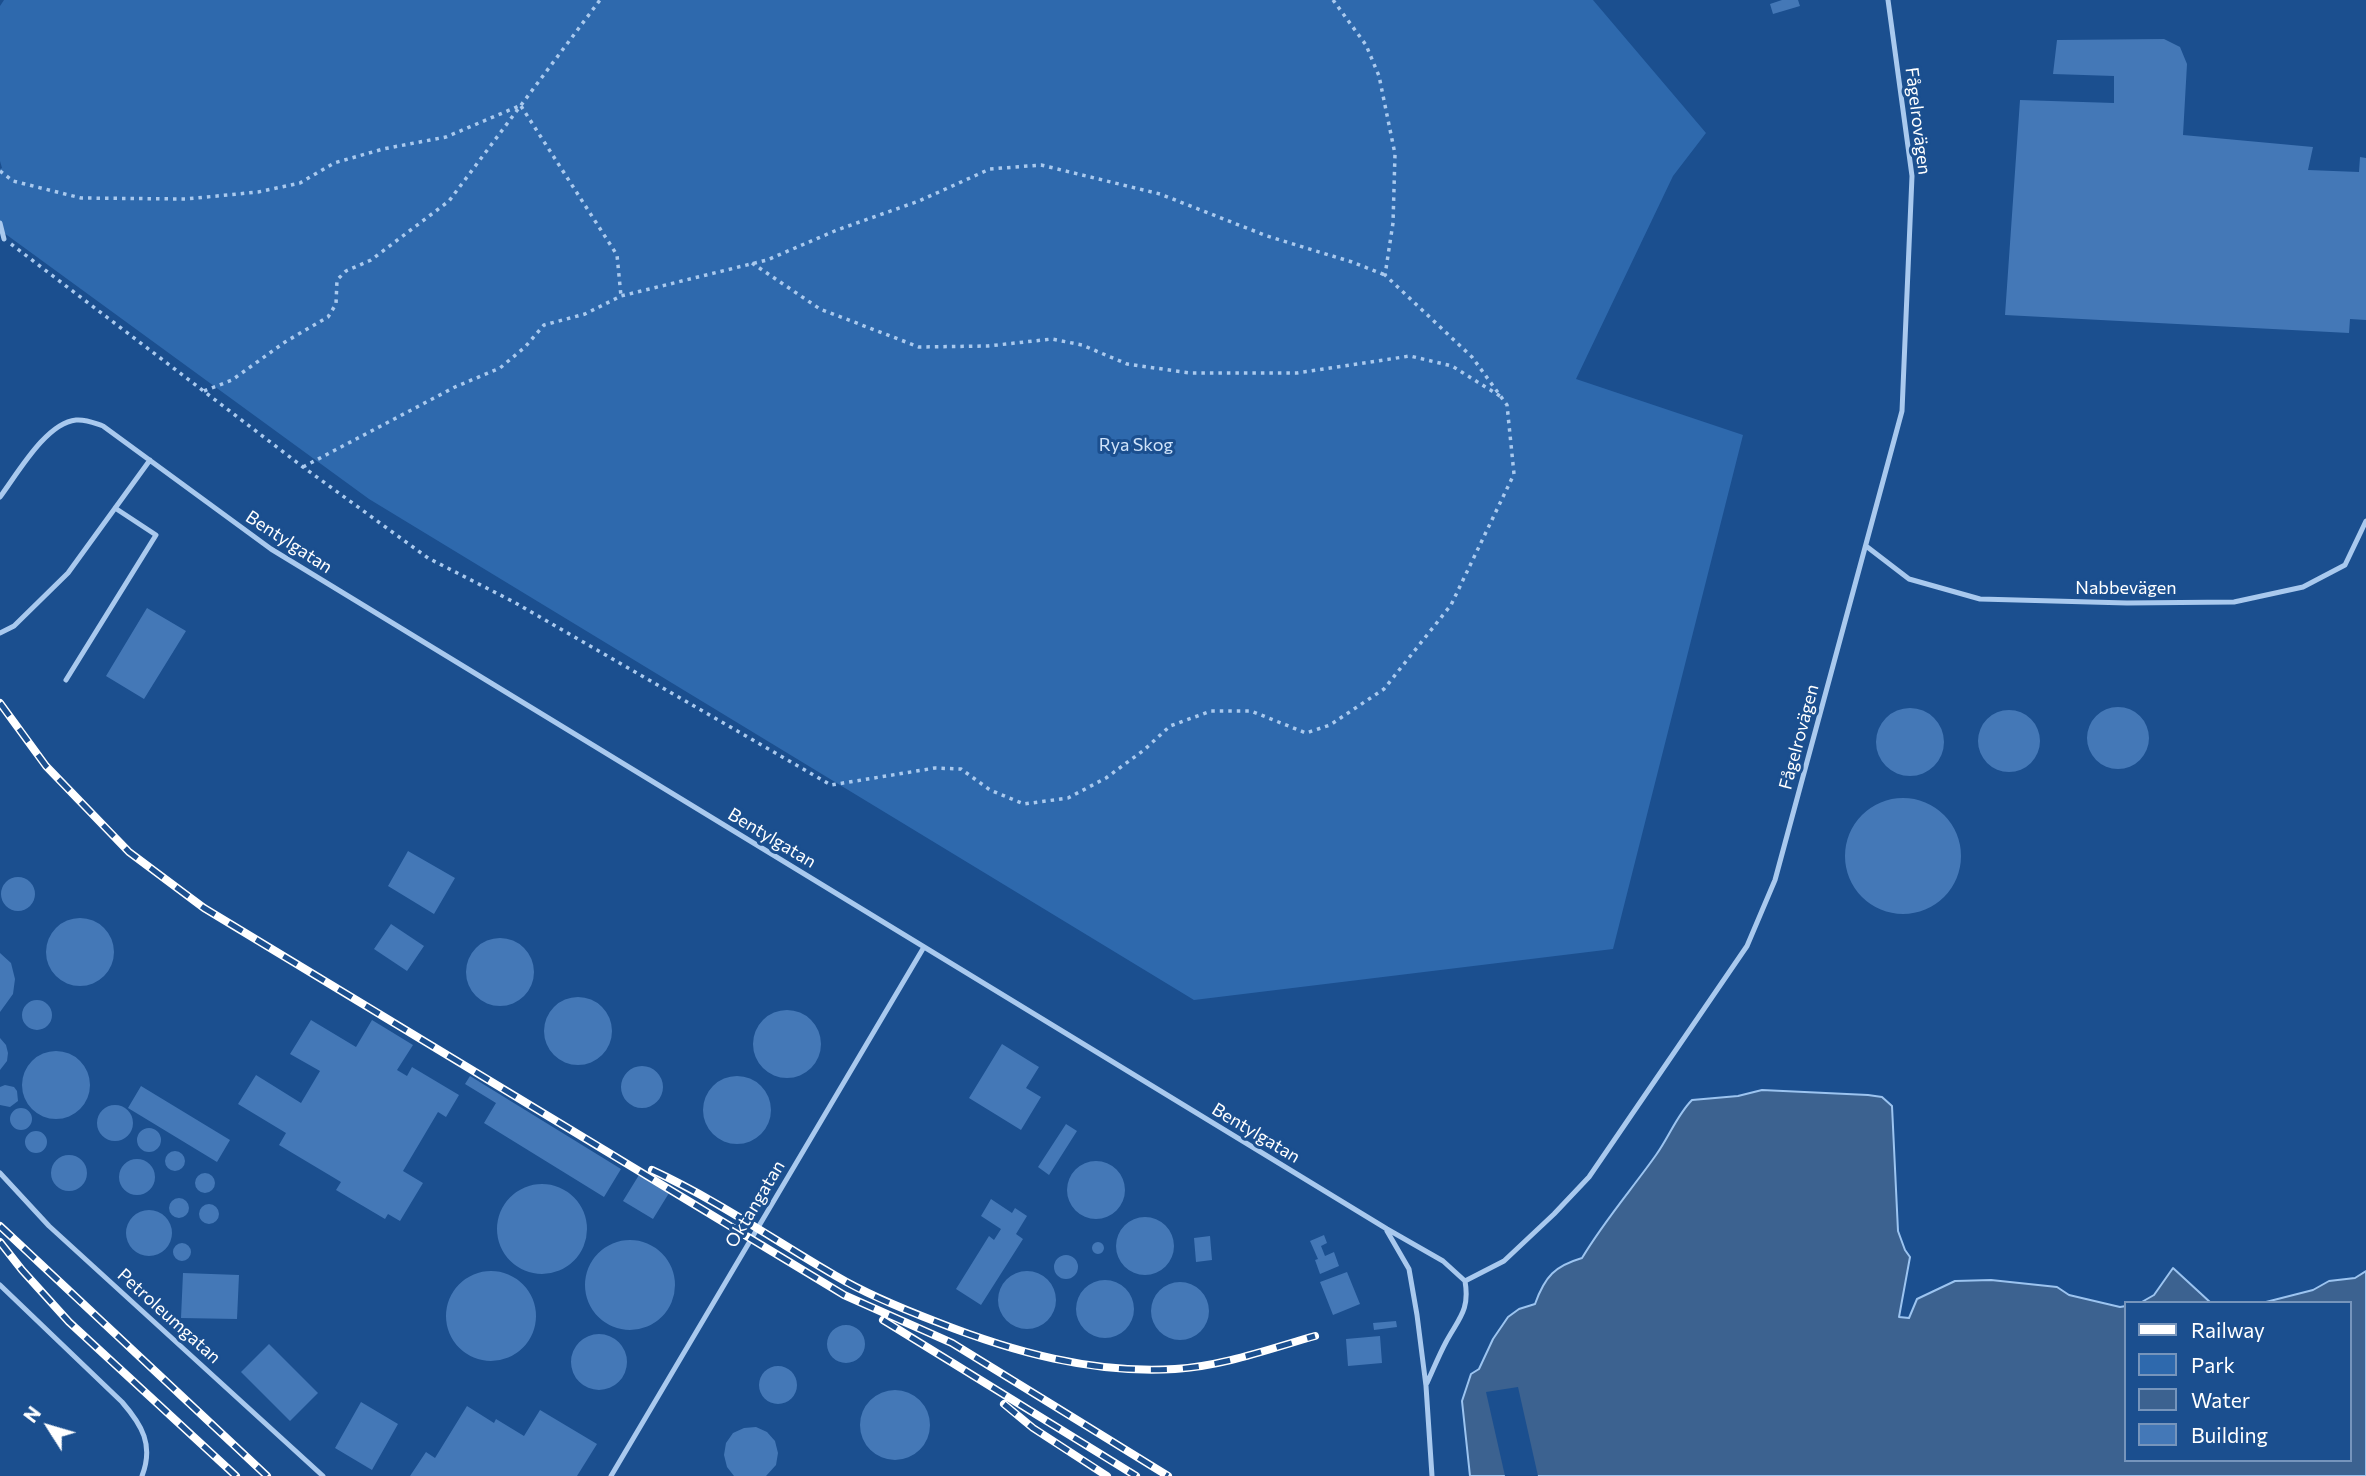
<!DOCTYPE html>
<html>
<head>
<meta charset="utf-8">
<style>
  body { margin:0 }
  #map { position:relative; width:2366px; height:1476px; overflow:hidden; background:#1b4f8f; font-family:Commissioner,sans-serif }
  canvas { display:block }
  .legend { position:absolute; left:2124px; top:1301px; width:228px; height:161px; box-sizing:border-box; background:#1b4f8f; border:2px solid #7695bc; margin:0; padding:9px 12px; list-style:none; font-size:21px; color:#fff }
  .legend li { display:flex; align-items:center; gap:14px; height:35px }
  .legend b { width:35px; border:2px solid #7695bc }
  .north { position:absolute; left:14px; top:1392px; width:70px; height:70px; -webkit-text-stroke:5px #1b4f8f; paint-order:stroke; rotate:307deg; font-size:19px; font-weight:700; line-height:28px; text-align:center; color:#fff }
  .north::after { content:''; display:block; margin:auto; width:24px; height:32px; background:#fff; clip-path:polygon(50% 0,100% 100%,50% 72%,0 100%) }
</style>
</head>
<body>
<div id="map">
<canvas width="2366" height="1476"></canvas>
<ul class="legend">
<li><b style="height:9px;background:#fff"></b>Railway</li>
<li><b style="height:19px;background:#2e69ad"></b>Park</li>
<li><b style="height:19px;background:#3c6290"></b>Water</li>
<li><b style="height:19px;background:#4478b7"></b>Building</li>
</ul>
<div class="north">N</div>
</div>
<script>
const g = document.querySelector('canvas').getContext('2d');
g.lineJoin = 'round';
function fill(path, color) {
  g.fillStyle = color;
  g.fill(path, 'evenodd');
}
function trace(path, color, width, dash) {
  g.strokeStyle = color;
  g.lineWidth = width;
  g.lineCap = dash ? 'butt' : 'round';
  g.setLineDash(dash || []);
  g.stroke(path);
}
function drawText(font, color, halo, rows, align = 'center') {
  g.font = font + ' Commissioner,sans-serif';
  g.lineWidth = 6;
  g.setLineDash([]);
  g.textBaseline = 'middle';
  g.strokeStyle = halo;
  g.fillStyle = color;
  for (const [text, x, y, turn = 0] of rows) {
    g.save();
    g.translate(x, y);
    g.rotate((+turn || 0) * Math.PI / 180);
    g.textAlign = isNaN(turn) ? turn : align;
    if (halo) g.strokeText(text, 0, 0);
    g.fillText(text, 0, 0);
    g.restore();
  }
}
const green = new Path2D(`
  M 4,0 L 1593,0 L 1706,133 L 1673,176 L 1576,379 L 1743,435 L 1613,949 L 1194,1000 L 369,499 L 0,230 L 0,169 L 2,168 L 0,161 L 0,6 Z`);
const water = new Path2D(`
  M 1762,1090 L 1868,1095 L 1882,1097 L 1892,1106 L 1898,1231 L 1905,1250 L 1910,1257 L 1899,1317 L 1909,1318 L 1917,1299 L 1955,1281 L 1991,1280 L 2057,1287 L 2069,1295 L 2120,1307 L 2126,1306 L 2126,1460 L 2350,1460 L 2350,1303 L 2262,1303 L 2313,1290 L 2329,1281 L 2355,1278 L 2366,1271 L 2366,1476 L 1470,1476 L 1462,1401 L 1471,1374 L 1479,1369 L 1493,1339 L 1508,1317 L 1519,1309 L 1535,1304 C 1545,1276 1555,1266 1582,1258 C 1604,1221 1632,1189 1656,1155 C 1669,1137 1677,1115 1692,1100 L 1738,1096 Z
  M 2173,1268 L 2211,1303 L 2140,1303 L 2154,1295 Z`);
const pier = new Path2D(`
  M 1518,1387 L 1538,1476 L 1505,1476 L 1486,1392 Z`);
const building = new Path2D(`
  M 1782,0 L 1798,0 L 1800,6 L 1773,14 L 1770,4 Z
  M 2164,39 L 2180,47 L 2187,64 L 2183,135 L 2313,147 L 2308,170 L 2359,172 L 2360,157 L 2366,158 L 2366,320 L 2350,319 L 2349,333 L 2005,315 L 2020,100 L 2114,103 L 2114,76 L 2053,74 L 2057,40 Z
  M 147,608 L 186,631 L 144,699 L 106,676 Z
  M2087 738a31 31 0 1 1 62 0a31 31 0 1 1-62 0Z
  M1876 742a34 34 0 1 1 68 0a34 34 0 1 1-68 0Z
  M1978 741a31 31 0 1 1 62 0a31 31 0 1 1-62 0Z
  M1845 856a58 58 0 1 1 116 0a58 58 0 1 1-116 0Z
  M 408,851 L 455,878 L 434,914 L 388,886 Z
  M1 894a17 17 0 1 1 34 0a17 17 0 1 1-34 0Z
  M46 952a34 34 0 1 1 68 0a34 34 0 1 1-68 0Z
  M 391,924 L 424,946 L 407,971 L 374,949 Z
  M466 972a34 34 0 1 1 68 0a34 34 0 1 1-68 0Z
  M 0,953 L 11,963 L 15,979 L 13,994 L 0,1012 Z
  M544 1031a34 34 0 1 1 68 0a34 34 0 1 1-68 0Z
  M22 1015a15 15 0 1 1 30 0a15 15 0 1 1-30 0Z
  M753 1044a34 34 0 1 1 68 0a34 34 0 1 1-68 0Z
  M 311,1020 L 356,1047 L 372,1020 L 413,1045 L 397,1070 L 407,1076 L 412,1067 L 459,1095 L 446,1117 L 438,1112 L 403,1171 L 423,1183 L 400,1221 L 388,1214 L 385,1219 L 336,1190 L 341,1182 L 279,1145 L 286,1133 L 238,1104 L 256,1075 L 301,1103 L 320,1071 L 290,1054 Z
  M 0,1038 L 6,1045 L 8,1053 L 7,1061 L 0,1070 Z
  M 1002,1044 L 1039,1067 L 1026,1088 L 1041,1097 L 1021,1130 L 969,1098 Z
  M22 1085a34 34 0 1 1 68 0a34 34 0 1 1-68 0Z
  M621 1087a21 21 0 1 1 42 0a21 21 0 1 1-42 0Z
  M703 1110a34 34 0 1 1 68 0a34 34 0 1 1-68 0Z
  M 470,1076 L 621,1169 L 604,1197 L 484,1123 L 496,1103 L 465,1084 Z
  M 5,1085 L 14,1087 L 17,1091 L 18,1101 L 10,1107 L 0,1105 L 0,1087 Z
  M 141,1086 L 230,1140 L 217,1162 L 128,1108 Z
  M97 1123a18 18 0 1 1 36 0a18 18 0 1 1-36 0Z
  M10 1119a11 11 0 1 1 22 0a11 11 0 1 1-22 0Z
  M 1066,1124 L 1077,1131 L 1049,1175 L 1038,1167 Z
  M137 1140a12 12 0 1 1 24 0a12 12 0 1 1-24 0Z
  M25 1142a11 11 0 1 1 22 0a11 11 0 1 1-22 0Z
  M165 1161a10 10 0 1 1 20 0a10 10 0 1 1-20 0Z
  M51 1173a18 18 0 1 1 36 0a18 18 0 1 1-36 0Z
  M119 1177a18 18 0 1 1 36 0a18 18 0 1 1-36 0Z
  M1067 1190a29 29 0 1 1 58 0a29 29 0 1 1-58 0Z
  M195 1183a10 10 0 1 1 20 0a10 10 0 1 1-20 0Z
  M 639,1175 L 669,1193 L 653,1219 L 623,1201 Z
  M497 1229a45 45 0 1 1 90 0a45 45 0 1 1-90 0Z
  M169 1208a10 10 0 1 1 20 0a10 10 0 1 1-20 0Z
  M 991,1199 L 1012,1213 L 1015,1208 L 1027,1216 L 1016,1234 L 1023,1239 L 981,1305 L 956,1289 L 989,1236 L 994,1240 L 1001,1229 L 981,1216 Z
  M199 1214a10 10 0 1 1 20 0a10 10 0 1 1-20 0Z
  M126 1233a23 23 0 1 1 46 0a23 23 0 1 1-46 0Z
  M1116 1246a29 29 0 1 1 58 0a29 29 0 1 1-58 0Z
  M 1324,1235 L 1327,1243 L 1321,1246 L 1325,1256 L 1334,1252 L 1339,1266 L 1320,1274 L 1315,1260 L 1318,1259 L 1310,1241 Z
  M 1210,1236 L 1212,1260 L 1196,1262 L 1194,1238 Z
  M585 1285a45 45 0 1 1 90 0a45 45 0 1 1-90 0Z
  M1092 1248a6 6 0 1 1 12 0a6 6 0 1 1-12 0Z
  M173 1252a9 9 0 1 1 18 0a9 9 0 1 1-18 0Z
  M1054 1267a12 12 0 1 1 24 0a12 12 0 1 1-24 0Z
  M446 1316a45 45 0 1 1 90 0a45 45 0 1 1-90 0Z
  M998 1300a29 29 0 1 1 58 0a29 29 0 1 1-58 0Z
  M 1347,1272 L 1360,1304 L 1333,1315 L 1320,1282 Z
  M 183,1273 L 239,1275 L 237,1319 L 181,1318 Z
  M1076 1309a29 29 0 1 1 58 0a29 29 0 1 1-58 0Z
  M1151 1311a29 29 0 1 1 58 0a29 29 0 1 1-58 0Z
  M 1396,1321 L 1397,1327 L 1374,1330 L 1373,1323 Z
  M827 1344a19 19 0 1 1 38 0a19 19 0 1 1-38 0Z
  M571 1362a28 28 0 1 1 56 0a28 28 0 1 1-56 0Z
  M 1380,1336 L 1382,1363 L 1348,1366 L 1346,1339 Z
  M 269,1344 L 318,1393 L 290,1421 L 241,1372 Z
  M759 1385a19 19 0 1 1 38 0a19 19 0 1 1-38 0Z
  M860 1425a35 35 0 1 1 70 0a35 35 0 1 1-70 0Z
  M 361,1402 L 398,1424 L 372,1470 L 335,1448 Z
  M 467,1406 L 494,1423 L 496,1419 L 524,1436 L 540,1410 L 597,1444 L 577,1476 L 410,1476 L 426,1452 L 435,1458 Z
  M 756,1427 L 767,1432 L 775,1441 L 778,1453 L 776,1465 L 766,1476 L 734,1476 L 727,1467 L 724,1455 L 726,1443 L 733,1433 L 744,1428 Z`);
const path = new Path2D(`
  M 521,106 L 617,255 L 621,296
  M 0,171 L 13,181 L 81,198 L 186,199 L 258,192 L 300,183 L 334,163 L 383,149 L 446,137 L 519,106
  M 11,244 L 303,467 L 428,558 L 514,602 L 831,785 L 935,768 L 961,769 L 990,790 L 1024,804 L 1068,798 L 1106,778 L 1144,750 L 1170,726 L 1211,711 L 1251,711 L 1306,733 L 1330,725 L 1384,689 L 1451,605 L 1514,474 L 1507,405 L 1472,357 L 1385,275 L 1393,223 L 1395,154 L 1379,76 L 1366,45 L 1333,0
  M 752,263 L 820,309 L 919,347 L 988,346 L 1052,339 L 1082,345 L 1127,364 L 1190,373 L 1297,373 L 1410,356 L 1452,366 L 1500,396
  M 204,391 L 232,380 L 285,342 L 328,317 L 336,304 L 337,280 L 346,271 L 371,260 L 449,201 L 600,0
  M 303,467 L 455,387 L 500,368 L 525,347 L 544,325 L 585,314 L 621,296 L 767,260 L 837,230 L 919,201 L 990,169 L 1041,165 L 1160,194 L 1267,236 L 1352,262 L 1385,275`);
const lane = new Path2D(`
  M 0,223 L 4,239
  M 0,497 C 18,473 46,423 76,420 C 86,419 94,423 103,426 L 271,549 L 1387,1229 L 1443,1261 L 1465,1281 L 1504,1261 L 1554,1214 L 1589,1177 L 1747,946 L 1775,880 L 1902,411 L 1912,176 L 1888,0
  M 1866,546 L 1909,579 L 1980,599 L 2127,603 L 2234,602 L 2303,587 L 2345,565 L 2366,521
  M 0,633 L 14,626 L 68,573 L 150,460
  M 66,680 L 156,535 L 115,508
  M 0,1173 L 49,1226 L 323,1476
  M 1387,1231 L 1409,1269 L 1417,1315 L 1426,1386 L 1432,1476
  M 0,1285 L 122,1402 C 142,1425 154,1445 142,1476
  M 1427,1383 C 1433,1370 1439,1355 1446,1342 C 1459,1318 1470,1310 1465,1281
  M 611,1476 L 924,947`);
const rail = new Path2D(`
  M 0,703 L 46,766 L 129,852 L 204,908 L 844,1295 L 952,1343 L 1168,1476
  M 652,1170 C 717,1200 774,1240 836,1276 C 868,1295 903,1309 937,1322 C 1013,1352 1093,1374 1175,1369 C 1223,1366 1269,1349 1315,1336
  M 0,1226 L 267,1476
  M 0,1242 L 22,1270 L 69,1322 L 236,1476
  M 883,1320 L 1136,1476
  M 1004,1404 L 1033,1428 L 1107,1476`);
const streetNames = [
  ["Fågelrovägen",1918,121,83],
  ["Bentylgatan",289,542,33],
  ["Nabbevägen",2126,588],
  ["Fågelrovägen",1799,737,-75],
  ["Bentylgatan",772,838,31],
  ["Bentylgatan",1256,1133,31],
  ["Oktangatan",755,1204,-59],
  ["Petroleumgatan",169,1316,42]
];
const parkNames = [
  ["Rya Skog",1136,445]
];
fill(green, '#2e69ad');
fill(water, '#3c6290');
trace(water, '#9cc4f0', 2);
fill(pier, '#1b4f8f');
fill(building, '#4478b7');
trace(path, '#a9c9ee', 3.5, [3.5, 5]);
trace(lane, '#a9c9ee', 5);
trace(rail, '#fff', 8);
trace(rail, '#1b4f8f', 5, [16]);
drawText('18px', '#fff', '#1b4f8f', streetNames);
drawText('18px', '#cfe3fa', '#1b4f8f', parkNames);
</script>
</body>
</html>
